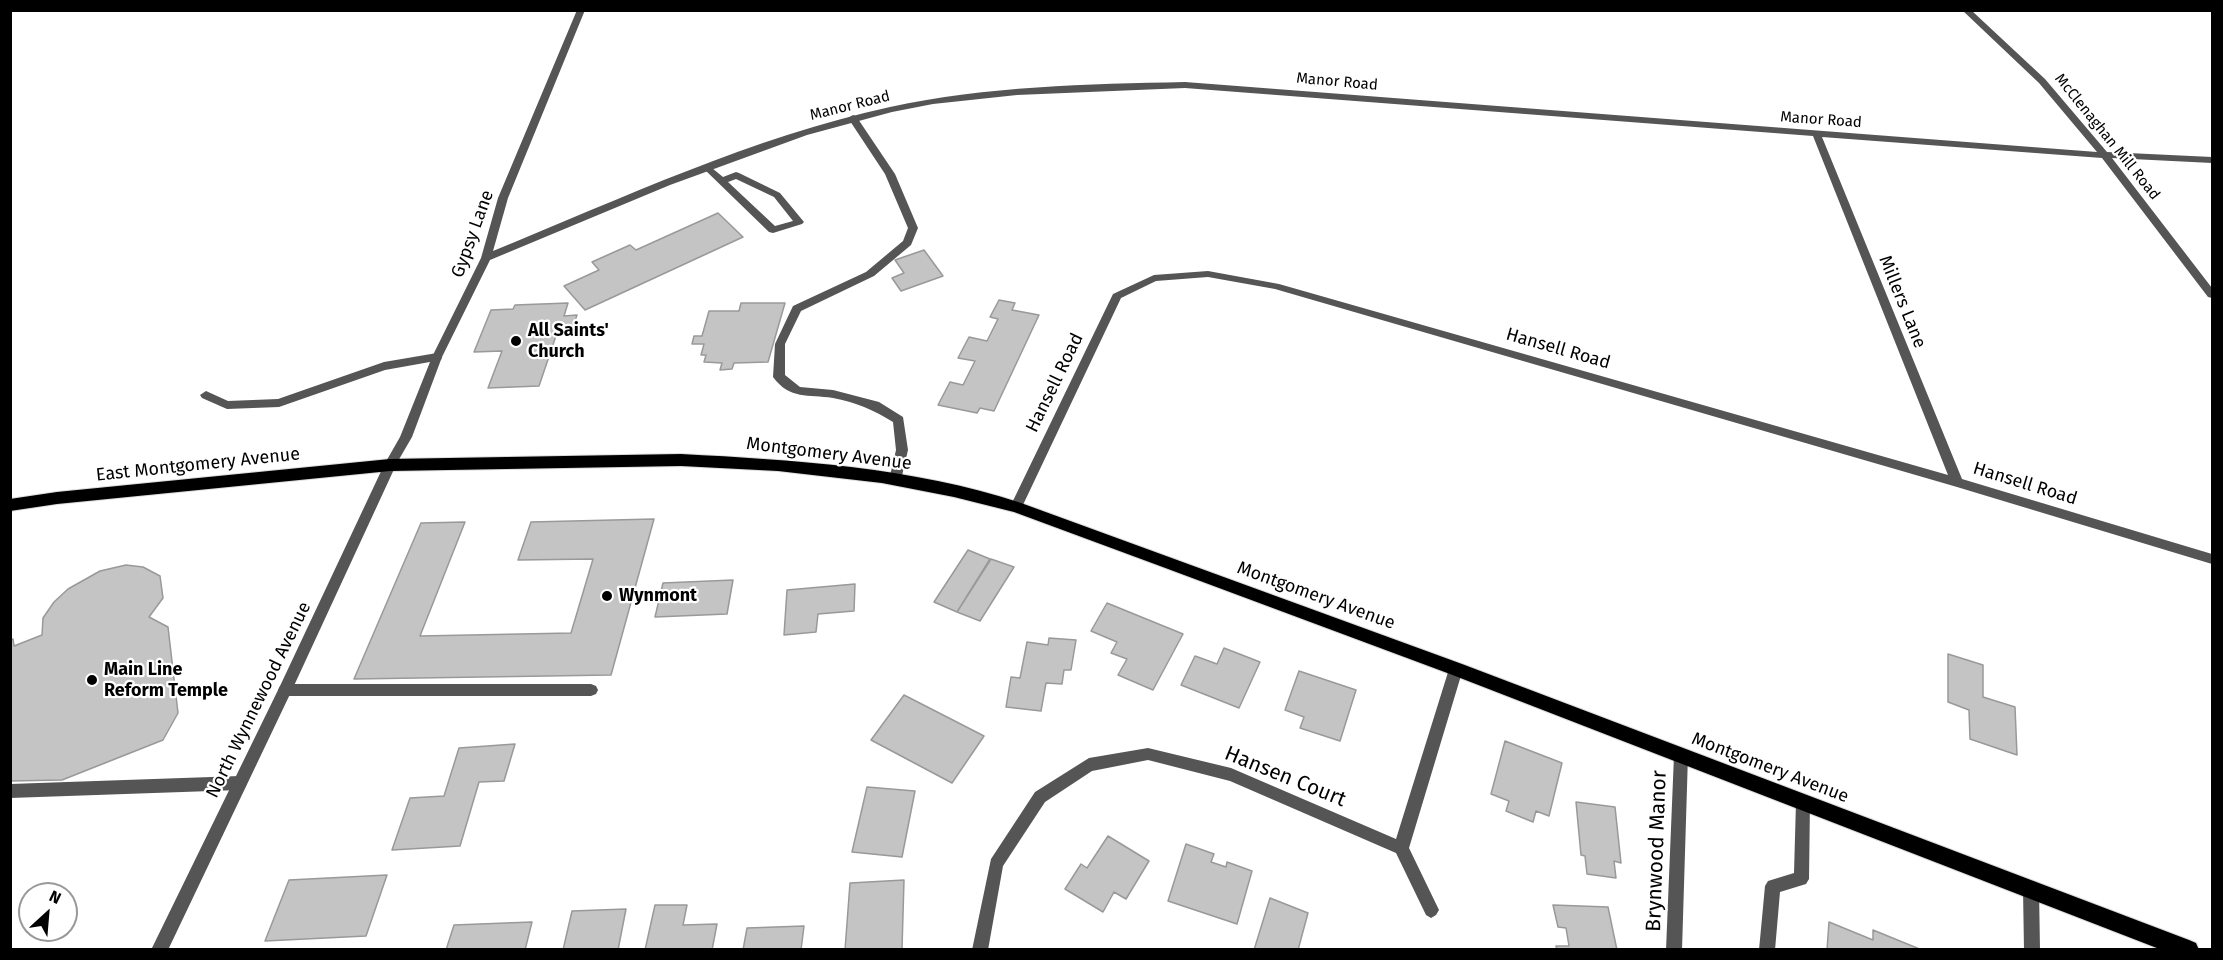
<!DOCTYPE html>
<html>
<head>
<meta charset="utf-8">
<style>
  body { margin:0 }
  #map { position:relative; width:2223px; height:960px; overflow:hidden; background:#fff; font-family:"Fira Sans",sans-serif }
  canvas { display:block }
  .frame { position:absolute; inset:0; border:12px solid #000; pointer-events:none }
  .north { position:absolute; left:18px; top:882px; width:60px; height:60px; box-sizing:border-box; background:#fff; border:2px solid #999; border-radius:50%; rotate:26deg; font-size:16px; font-weight:700; line-height:24px; text-align:center; color:#000 }
  .north::after { content:''; display:block; margin:auto; width:21px; height:27px; background:#000; clip-path:polygon(50% 0,100% 100%,50% 72%,0 100%) }
</style>
</head>
<body>
<div id="map">
<canvas width="2223" height="960"></canvas>
<div class="frame"></div>
<div class="north">N</div>
</div>
<script>
const g = document.querySelector('canvas').getContext('2d');
g.lineJoin = 'round';
function fill(path, color) {
  g.fillStyle = color;
  g.fill(path, 'evenodd');
}
function trace(path, color, width, dash) {
  g.strokeStyle = color;
  g.lineWidth = width;
  g.lineCap = dash ? 'butt' : 'round';
  g.setLineDash(dash || []);
  g.stroke(path);
}
function drawText(font, color, halo, rows, align = 'center') {
  g.font = font + ' "Fira Sans",sans-serif';
  g.lineWidth = 4.5;
  g.setLineDash([]);
  g.textBaseline = 'middle';
  g.strokeStyle = halo;
  g.fillStyle = color;
  for (const [text, x, y, turn = 0] of rows) {
    g.save();
    g.translate(x, y);
    g.rotate((+turn || 0) * Math.PI / 180);
    g.textAlign = isNaN(turn) ? turn : align;
    if (halo) g.strokeText(text, 0, 0);
    g.fillText(text, 0, 0);
    g.restore();
  }
}
const building = new Path2D(`
  M 718,213 L 743,237 L 585,310 L 564,286 L 599,270 L 592,262 L 630,245 L 636,250 Z
  M 924,250 L 943,276 L 901,291 L 892,278 L 904,273 L 895,260 Z
  M 999,300 L 1015,303 L 1012,310 L 1039,315 L 994,411 L 980,408 L 977,413 L 938,405 L 950,382 L 963,385 L 975,361 L 958,358 L 969,337 L 987,341 L 998,319 L 990,317 Z
  M 568,303 L 564,316 L 577,315 L 572,330 L 558,330 L 539,386 L 488,388 L 502,351 L 474,352 L 491,310 L 513,309 L 515,305 Z
  M 741,303 L 785,303 L 768,362 L 734,363 L 732,369 L 720,370 L 722,363 L 704,362 L 706,355 L 701,355 L 704,344 L 692,344 L 694,336 L 702,336 L 709,311 L 739,311 Z
  M 654,519 L 611,675 L 354,679 L 421,523 L 465,522 L 420,636 L 571,633 L 593,559 L 518,560 L 531,522 Z
  M 968,550 L 990,559 L 957,612 L 934,602 Z
  M 991,559 L 1014,567 L 980,621 L 957,612 Z
  M 126,565 L 143,567 L 160,576 L 163,598 L 149,617 L 168,627 L 178,713 L 163,740 L 62,780 L 10,781 L 10,640 L 13,639 L 14,646 L 42,635 L 43,618 L 54,602 L 68,589 L 100,571 Z
  M 733,580 L 727,614 L 655,617 L 663,583 Z
  M 855,584 L 854,611 L 818,614 L 816,632 L 784,635 L 787,590 Z
  M 1107,603 L 1183,634 L 1153,690 L 1118,675 L 1127,659 L 1111,653 L 1117,642 L 1091,631 Z
  M 1049,638 L 1076,640 L 1071,670 L 1064,670 L 1062,684 L 1046,683 L 1041,711 L 1006,707 L 1011,677 L 1020,678 L 1027,642 L 1048,645 Z
  M 1224,648 L 1260,662 L 1239,708 L 1181,685 L 1195,656 L 1217,664 Z
  M 1948,654 L 1983,665 L 1983,697 L 2015,707 L 2017,755 L 1970,739 L 1969,710 L 1948,702 Z
  M 1299,671 L 1356,690 L 1340,741 L 1300,728 L 1304,717 L 1285,710 Z
  M 904,695 L 984,736 L 952,783 L 871,740 Z
  M 1505,741 L 1562,763 L 1549,816 L 1536,811 L 1533,822 L 1506,811 L 1509,801 L 1491,794 Z
  M 515,744 L 504,781 L 479,782 L 460,846 L 392,850 L 410,798 L 444,796 L 459,748 Z
  M 867,787 L 915,791 L 902,857 L 852,852 Z
  M 1576,802 L 1615,807 L 1621,863 L 1614,861 L 1616,878 L 1587,874 L 1585,856 L 1581,855 Z
  M 1108,836 L 1149,861 L 1126,899 L 1114,892 L 1103,912 L 1065,889 L 1081,864 L 1087,868 Z
  M 1186,844 L 1214,854 L 1211,862 L 1226,867 L 1227,862 L 1252,871 L 1237,924 L 1168,901 Z
  M 387,875 L 366,936 L 265,941 L 289,880 Z
  M 904,880 L 902,949 L 845,950 L 850,883 Z
  M 1270,898 L 1308,913 L 1298,950 L 1254,950 Z
  M 655,905 L 687,905 L 683,925 L 717,924 L 712,950 L 645,950 Z
  M 1553,905 L 1608,907 L 1617,950 L 1557,950 L 1556,946 L 1569,946 L 1566,928 L 1558,927 Z
  M 626,909 L 618,950 L 563,950 L 572,911 Z
  M 532,922 L 525,950 L 446,950 L 454,925 Z
  M 1829,922 L 1873,940 L 1873,930 L 1922,950 L 1827,950 Z
  M 804,926 L 801,950 L 743,950 L 747,928 Z`);
const service = new Path2D(`
  M 853,115 L 856,116 L 895,174 L 918,228 L 911,245 L 874,276 L 801,311 L 785,344 L 785,375 L 800,387 L 833,390 L 879,402 L 903,417 L 908,450 L 901,480 L 899,483 L 891,483 L 889,480 L 896,450 L 893,422 C 874,410 855,402 833,398 C 808,394 790,400 773,377 L 775,344 L 793,306 L 866,272 L 903,241 L 908,228 L 885,174 L 848,118 Z
  M 707,164 L 723,177 L 736,172 L 739,173 L 780,193 L 804,222 L 802,224 L 773,233 L 769,232 L 704,169 L 702,167 ZM 736,179 L 774,197 L 793,221 L 775,226 L 728,182 Z
  M 437,353 L 442,357 L 441,360 L 385,370 L 279,407 L 227,409 L 202,398 L 200,395 L 206,391 L 228,401 L 278,399 L 384,362 Z
  M 285,684 L 591,684 L 596,686 L 598,690 L 596,694 L 591,696 L 285,696 L 280,694 L 278,690 L 280,686 Z
  M 1681,748 L 1686,750 L 1688,755 L 1682,950 L 1666,950 L 1674,755 L 1676,750 Z
  M 240,776 L 245,778 L 247,783 L 245,788 L 240,790 L 10,798 L 10,784 Z
  M 1803,795 L 1808,797 L 1810,802 L 1809,879 L 1806,884 L 1780,892 L 1775,950 L 1759,950 L 1765,886 L 1768,881 L 1794,873 L 1796,802 L 1798,797 Z
  M 2031,881 L 2036,884 L 2039,889 L 2040,950 L 2024,950 L 2023,889 L 2026,884 Z`);
const minor = new Path2D(`
  M 577,10 L 585,10 L 508,198 L 493,251 C 623,198 752,137 890,107 C 987,86 1087,84 1185,82 L 2097,152 L 2039,83 L 1962,10 L 1971,10 L 2045,79 L 2107,152 L 2212,157 L 2212,163 L 2112,158 L 2212,288 L 2212,298 L 2208,297 L 2102,158 L 1822,137 L 1962,479 L 2212,554 L 2212,564 L 1957,487 L 1275,289 L 1208,277 L 1156,281 L 1121,298 L 1022,507 L 1020,510 L 1012,510 L 1010,507 L 1113,294 L 1154,275 L 1208,271 L 1279,284 L 1948,475 L 1813,136 L 1185,88 L 1017,95 L 933,104 L 892,112 L 807,135 L 670,185 L 490,260 L 442,357 L 412,437 L 394,468 L 386,468 L 384,465 L 400,437 L 432,357 L 481,258 L 498,198 Z
  M 1456,663 L 1461,665 L 1463,669 L 1409,848 L 1439,910 L 1436,915 L 1431,918 L 1426,915 L 1396,853 L 1230,781 L 1148,760 L 1092,771 L 1045,802 L 1003,866 L 988,950 L 972,950 L 991,859 L 1035,792 L 1089,758 L 1148,748 L 1231,768 L 1396,839 L 1449,669 L 1451,665 Z`);
const tertiary = new Path2D(`
  M 390,460 L 396,465 L 292,690 L 168,950 L 151,950 L 280,686 L 384,465 Z`);
const primary = new Path2D(`
  M 681,454 C 795,460 912,467 1021,503 L 1462,664 L 2189,940 L 2196,943 L 2199,950 L 2162,950 L 1450,674 L 1160,566 L 1014,512 L 954,497 L 882,483 L 778,471 L 681,466 L 390,471 L 57,504 L 10,511 L 10,499 L 57,492 L 390,459 Z`);
const markers = [
  [516,341,6,"#000"],
  [607,596,6,"#000"],
  [92,680,6,"#000"]
];
const farStreetnames = [
  ["Manor Road",1337,82,5],
  ["Manor Road",850,106,-14],
  ["Manor Road",1821,120,4],
  ["McClenaghan Mill Road",2107,137,51]
];
const streetNames = [
  ["Gypsy Lane",473,234,-70],
  ["Millers Lane",1902,302,68],
  ["Hansell Road",1558,349,16],
  ["Hansell Road",1055,383,-64],
  ["Montgomery Avenue",829,454,7],
  ["East Montgomery Avenue",198,465,-6],
  ["Hansell Road",2025,484,17],
  ["Montgomery Avenue",1316,596,20],
  ["North Wynnewood Avenue",259,700,-64],
  ["Montgomery Avenue",1770,768,21]
];
const poiNames = [
  ["All Saints'",528,331],
  ["Church",528,352],
  ["Wynmont",619,596],
  ["Main Line",104,670],
  ["Reform Temple",104,691]
];
const nearStreetnames = [
  ["Hansen Court",1285,777,22],
  ["Brynwood Manor",1657,851,-88]
];
fill(building, '#c4c4c4');
trace(building, '#999', 1.5);
trace(primary, '#dbdbdb', 2);
fill(service, '#555');
fill(minor, '#555');
fill(tertiary, '#555');
fill(primary, '#000');
for (const [x, y, r, color] of markers) {
  const dot = new Path2D();
  dot.arc(x, y, r, 0, 2 * Math.PI);
  g.fillStyle = color;
  g.fill(dot);
  trace(dot, '#fff', 2);
}
drawText('15px', '#000', '#fff', farStreetnames);
drawText('18px', '#000', '#fff', streetNames);
drawText('bold 18px', '#000', '#fff', poiNames, 'left');
drawText('21px', '#000', '#fff', nearStreetnames);
</script>
</body>
</html>
